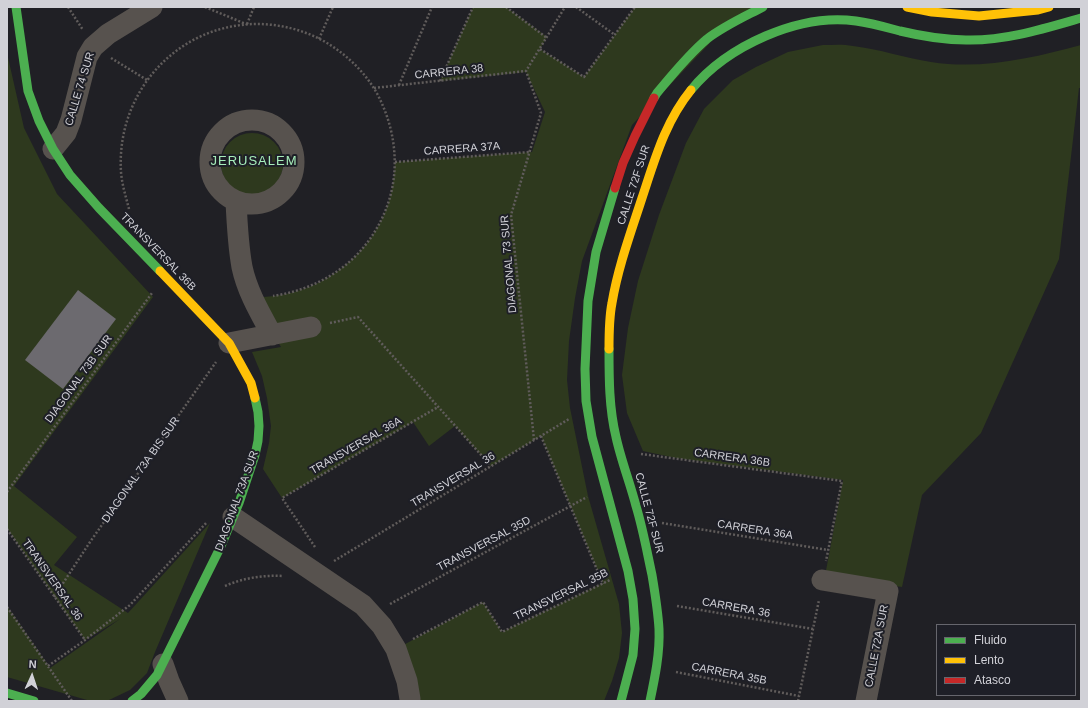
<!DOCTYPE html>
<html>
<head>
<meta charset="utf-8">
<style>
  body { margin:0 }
  #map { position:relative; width:1088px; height:708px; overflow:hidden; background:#202025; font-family:Helvetica,sans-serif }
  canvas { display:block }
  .frame { position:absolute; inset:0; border:8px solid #d1d1d7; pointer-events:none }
  .legend { position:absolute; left:936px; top:624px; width:140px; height:72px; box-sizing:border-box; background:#1e1f27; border:1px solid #66666d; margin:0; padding:5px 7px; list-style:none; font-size:12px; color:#d1d1d7 }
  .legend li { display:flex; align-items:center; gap:8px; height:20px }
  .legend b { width:20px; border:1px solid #66666d }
  .north { position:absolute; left:12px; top:656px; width:40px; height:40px; -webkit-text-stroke:3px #1e1f27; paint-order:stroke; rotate:3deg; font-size:11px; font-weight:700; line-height:16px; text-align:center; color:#d1d1d7 }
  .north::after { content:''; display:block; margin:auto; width:14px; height:18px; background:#d1d1d7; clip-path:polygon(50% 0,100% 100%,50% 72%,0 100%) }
</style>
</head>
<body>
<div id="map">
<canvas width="1088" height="708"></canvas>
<div class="frame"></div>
<ul class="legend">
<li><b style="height:5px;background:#4caf50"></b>Fluido</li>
<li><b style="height:5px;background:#ffc107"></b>Lento</li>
<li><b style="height:5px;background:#c62828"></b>Atasco</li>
</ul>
<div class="north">N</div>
</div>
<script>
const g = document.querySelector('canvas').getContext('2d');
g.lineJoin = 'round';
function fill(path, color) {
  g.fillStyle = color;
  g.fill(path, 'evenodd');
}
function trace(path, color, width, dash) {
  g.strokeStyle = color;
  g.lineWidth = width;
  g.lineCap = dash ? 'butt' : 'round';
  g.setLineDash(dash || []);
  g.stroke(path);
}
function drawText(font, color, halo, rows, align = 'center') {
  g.font = font + ' Helvetica,sans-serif';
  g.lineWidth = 4;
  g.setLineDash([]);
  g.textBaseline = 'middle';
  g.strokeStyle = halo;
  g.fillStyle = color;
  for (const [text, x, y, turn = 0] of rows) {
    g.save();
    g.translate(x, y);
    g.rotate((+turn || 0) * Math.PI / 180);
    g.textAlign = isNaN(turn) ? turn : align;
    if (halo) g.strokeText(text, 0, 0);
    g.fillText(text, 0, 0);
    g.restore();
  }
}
const green = new Path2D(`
  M 473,7 L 506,7 L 547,37 L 540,49 L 584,77 L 635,7 L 770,7 L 727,25 L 632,125 L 582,261 L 575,298 L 569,341 L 567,380 L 570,408 L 588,496 L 619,604 L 622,633 L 619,658 L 612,681 L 604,701 L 410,701 L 396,649 L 483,602 L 502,632 L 603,583 L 541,436 L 491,466 L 455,426 L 429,446 L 413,422 L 282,498 L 263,469 L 269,443 L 271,426 L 267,398 L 262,376 L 252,352 L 281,347 L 259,310 L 253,297 C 260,297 267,297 274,296 C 327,290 374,251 389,201 C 393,188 394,175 395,162 L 532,152 L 545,112 L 526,72 L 440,81 Z
  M 823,45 C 833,45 843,44 853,46 C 879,49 905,58 931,62 C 981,70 1033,58 1081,45 L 1081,88 L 1079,88 L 1059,259 L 981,433 L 922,495 L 902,587 L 825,576 L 843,480 L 676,458 L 643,451 L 627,413 L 622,375 L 628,328 L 638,281 L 659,215 L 686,143 L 704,109 L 733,80 L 756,67 L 788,52 Z
  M 7,53 L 24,128 L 57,194 L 153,297 L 14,486 L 77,537 L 54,565 L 128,613 L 210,523 L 155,652 L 147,673 L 130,690 L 109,700 L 87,700 L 7,677 L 7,606 L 50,668 L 120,619 L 85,640 L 7,528 Z
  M221 164a31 31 0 1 1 62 0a31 31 0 1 1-62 0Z`);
const building = new Path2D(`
  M 78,290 L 116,319 L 63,389 L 25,360 Z`);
const path = new Path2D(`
  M 68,7 L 83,30
  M 205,7 L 246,24
  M 506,7 L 547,38
  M 576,7 L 615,35
  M 247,24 L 254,7
  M 319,39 L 333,7
  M 540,49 L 584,77 L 635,7
  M 111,58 L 147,80
  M 440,81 L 473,7
  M 399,85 L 432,7
  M 374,88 L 526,71
  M 395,162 L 530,152
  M 129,209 C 126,197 122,185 121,172 C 116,93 176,25 256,24 C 286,24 315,33 339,51 C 358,65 374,84 383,106 C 397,139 399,176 386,209 C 367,258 325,288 273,296
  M 330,323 L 358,317 L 491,466
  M 541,436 L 603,584
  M 534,440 L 511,215 L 541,113 L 526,71 L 565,7
  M 641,454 L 842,481 L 826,561
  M 7,492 L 152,293
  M 662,523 L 828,550
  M 7,529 L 85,640
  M 315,547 L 282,498 L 438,407
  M 334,561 L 569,419
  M 225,586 C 243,578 263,575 283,576
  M 54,597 L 90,542 L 216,362
  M 390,604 L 587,497
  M 677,606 L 813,629
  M 7,607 L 72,701
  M 413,639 L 483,602 L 502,632 L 610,580
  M 48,666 L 85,640 L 130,605 L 207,522
  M 676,672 L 799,696
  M 798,701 L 819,600`);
const street = new Path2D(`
  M210 162a42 42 0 1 1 84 0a42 42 0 1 1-84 0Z
  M 53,149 L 66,133 L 71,120 L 87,57 L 93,47 L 108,34 L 152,7
  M 236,201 C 237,223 238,245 242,267 C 247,291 260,313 272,335
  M 229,343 L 311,327
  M 233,517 L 363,605 L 382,626 L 396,649 L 407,681 L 410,699
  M 822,580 L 888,591 L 866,701
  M 163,664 L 169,681 L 178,701`);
const fast = new Path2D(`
  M 16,7 L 28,91 L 39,121 L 53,149 L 70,175 L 99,208 L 160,271
  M 691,90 C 727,46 799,13 856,21 C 871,23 885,27 900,31 C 921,36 943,40 966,40 C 1005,41 1043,29 1081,18
  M 654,98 L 657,93 C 673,74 688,55 707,39 C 724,26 744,17 763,7
  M 615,188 L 596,252 L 588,301 L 585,369 L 586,401 L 592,437 L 628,571 L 633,599 L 635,629 L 633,655 L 621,701
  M 609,349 C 609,378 609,408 616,437 C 621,460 630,483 636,506 C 643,529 647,552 652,575 C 655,593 658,611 659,629 C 660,653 655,677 650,701
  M 7,693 L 34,701
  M 132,701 L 141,694 L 157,675 L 221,546 L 239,503 L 255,455 L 258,441 L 259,426 L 258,412 L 255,398`);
const slow = new Path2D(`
  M 907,7 L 932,12 L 979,16 L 1038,10 L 1049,7
  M 160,271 L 229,343 L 251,383 L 255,398
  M 609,349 C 609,334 609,318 612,303 C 618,267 631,232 642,198 C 655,159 665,122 691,90`);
const jam = new Path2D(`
  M 615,188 L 623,163 L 635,136 L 654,98`);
const streetNames = [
  ["CARRERA 38",449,72,-6],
  ["CALLE 74 SUR",80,89,-73],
  ["CARRERA 37A",462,149,-4],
  ["CALLE 72F SUR",634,185,-72],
  ["TRANSVERSAL 36B",158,252,46],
  ["DIAGONAL 73 SUR",509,264,-95],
  ["DIAGONAL 73B SUR",79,379,-54],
  ["TRANSVERSAL 36A",356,446,-30],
  ["CARRERA 36B",732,458,8],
  ["DIAGONAL 73A BIS SUR",141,470,-55],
  ["TRANSVERSAL 36",453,480,-31],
  ["DIAGONAL 73A SUR",237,501,-70],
  ["CALLE 72F SUR",649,513,75],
  ["CARRERA 36A",755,530,9],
  ["TRANSVERSAL 35D",484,544,-28],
  ["TRANSVERSAL 36",52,580,55],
  ["TRANSVERSAL 35B",561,595,-26],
  ["CARRERA 36",736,608,10],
  ["CALLE 72A SUR",877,646,-79],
  ["CARRERA 35B",729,674,11]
];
const quarterNames = [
  ["JERUSALEM",254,161]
];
fill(green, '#2e391e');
fill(building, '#6c6a6f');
trace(path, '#605c5b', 2.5, [2, 2]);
trace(street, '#57524e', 21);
trace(fast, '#4caf50', 9);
trace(slow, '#ffc107', 9);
trace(jam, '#c62828', 9);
drawText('11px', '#d1d1d7', '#1e1f27', streetNames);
g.letterSpacing = '1px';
drawText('13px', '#a6edba', '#1e1f27', quarterNames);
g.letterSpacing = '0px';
</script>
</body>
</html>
